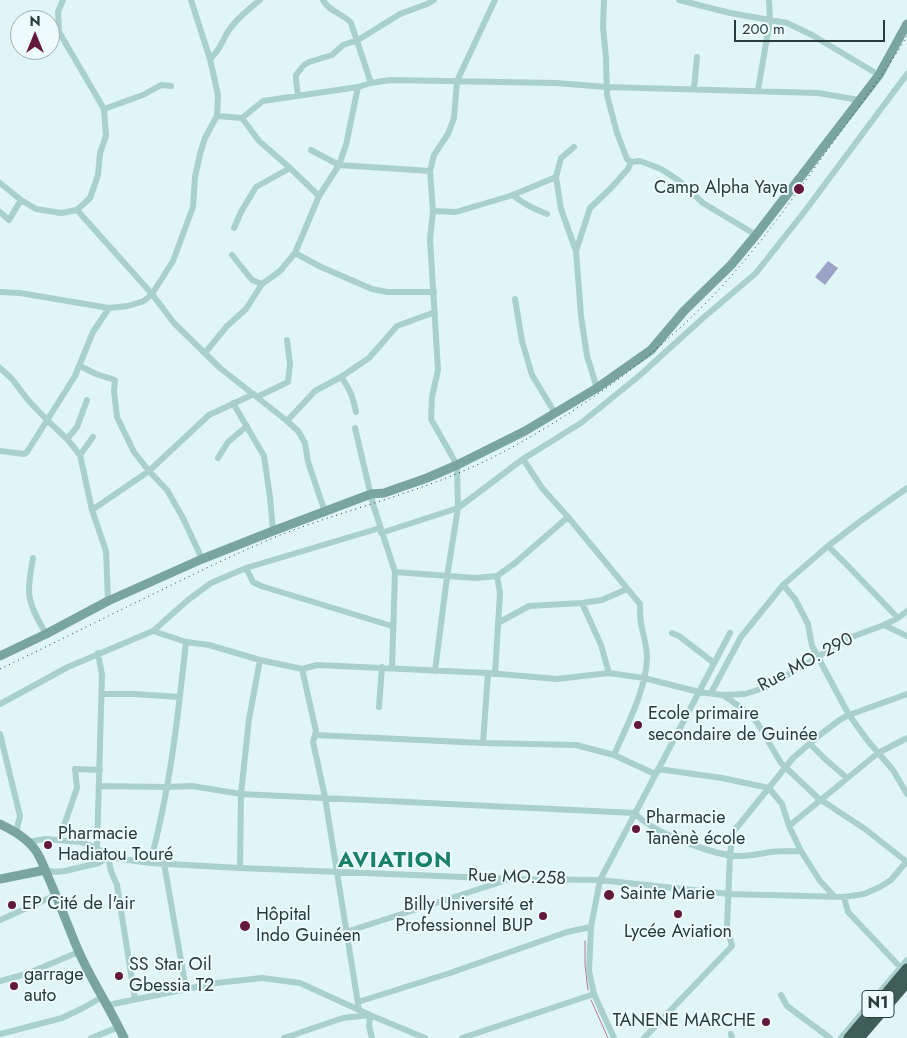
<!DOCTYPE html>
<html>
<head>
<meta charset="utf-8">
<style>
  body { margin:0 }
  #map { position:relative; width:907px; height:1038px; overflow:hidden; background:#dff5f6; font-family:Jost,sans-serif }
  canvas { display:block }
  .north { position:absolute; left:10px; top:10px; width:50px; height:50px; box-sizing:border-box; background:#edfbfc; border:1px solid #9fafae; border-radius:50%; rotate:0deg; font-size:14px; font-weight:700; line-height:20px; text-align:center; color:#293c39 }
  .north::after { content:''; display:block; margin:auto; width:18px; height:22px; background:#631939; clip-path:polygon(50% 0,100% 100%,50% 72%,0 100%) }
  .scale { position:absolute; left:734px; top:20px; width:151px; height:22px; box-sizing:border-box; border:2px solid #293c39; border-top:0; padding-left:6px; font-size:15px; line-height:18px; white-space:nowrap; color:#293c39; -webkit-text-stroke:4px #edfbfc; paint-order:stroke }
</style>
</head>
<body>
<div id="map">
<canvas width="907" height="1038"></canvas>
<div class="north">N</div>
<div class="scale">200 m</div>
</div>
<script>
const g = document.querySelector('canvas').getContext('2d');
g.lineJoin = 'round';
function fill(path, color) {
  g.fillStyle = color;
  g.fill(path, 'evenodd');
}
function trace(path, color, width, dash) {
  g.strokeStyle = color;
  g.lineWidth = width;
  g.lineCap = dash ? 'butt' : 'round';
  g.setLineDash(dash || []);
  g.stroke(path);
}
function drawText(font, color, halo, rows, align = 'center') {
  g.font = font + ' Jost,sans-serif';
  g.lineWidth = 4;
  g.setLineDash([]);
  g.textBaseline = 'middle';
  g.strokeStyle = halo;
  g.fillStyle = color;
  for (const [text, x, y, turn = 0] of rows) {
    g.save();
    g.translate(x, y);
    g.rotate((+turn || 0) * Math.PI / 180);
    g.textAlign = isNaN(turn) ? turn : align;
    if (halo) g.strokeText(text, 0, 0);
    g.fillText(text, 0, 0);
    g.restore();
  }
}
const green = new Path2D(`
  M 828,261 L 838,268 L 825,285 L 815,277 Z`);
const stream = new Path2D(`
  M 585,941 L 585,965 L 588,990
  M 591,1000 L 608,1038`);
const street = new Path2D(`
  M 323,0 C 329,12 343,13 351,23 L 371,83
  M 604,0 L 603,27 L 606,58 L 607,95 L 617,133 L 627,159 L 631,162 L 640,161 L 661,169 L 678,180 L 703,203 L 756,235
  M 679,0 L 730,13 L 787,23 L 812,35 L 879,75
  M 210,59 C 222,48 221,42 229,30 C 237,18 249,9 260,0
  M 694,89 L 697,57
  M 758,90 L 770,20 L 769,0
  M 298,96 L 296,80 L 296,75 L 304,65 L 309,62 L 332,55 L 343,45 L 358,40 L 400,14 L 427,4 L 434,0
  M 104,109 L 143,95 L 161,85 L 171,86
  M 217,116 L 242,118 L 263,101 L 358,87 L 371,83 L 390,80 L 556,83 L 606,87 L 818,93 L 859,100
  M 242,118 L 259,141 L 290,168 L 319,196
  M 574,147 L 561,158 L 556,177 L 561,209 L 576,251
  M 311,150 L 339,165 L 430,171
  M 0,183 L 21,200 L 36,209 L 61,213 L 77,210 L 90,198 L 98,175 L 100,153 L 106,136 L 104,109 L 59,32 L 58,12 L 63,0
  M 513,195 C 523,204 534,209 547,214
  M 77,210 L 152,294 L 174,323 L 220,368 L 287,421 L 298,431 L 305,443 L 308,462 L 325,512
  M 433,211 L 456,212 L 513,195 L 556,177
  M 0,212 L 9,220 L 21,200
  M 234,228 L 241,212 L 256,187 L 290,168
  M 295,253 L 321,267 L 372,289 L 387,292 L 434,292
  M 232,255 L 252,280 L 262,284
  M 0,292 L 20,293 L 109,308 L 128,306 L 144,301 L 152,294 L 173,261 L 193,207 L 195,177 L 200,154 L 205,138 L 217,116 L 218,95 L 210,59 L 191,0
  M 515,299 L 522,341 L 532,375 L 555,413
  M 205,353 L 227,326 L 246,309 L 262,284 L 280,271 L 295,253 L 319,196 L 339,165 L 346,145 L 358,87
  M 80,366 L 96,374 L 115,380 L 114,391 L 117,417 L 134,452 L 149,471 L 167,490 L 183,518 L 202,559
  M 0,368 L 12,379 L 28,400 L 47,420 L 67,439 L 80,455 L 92,510 L 106,551 L 108,601
  M 341,377 C 350,389 353,397 356,412
  M 597,388 L 587,356 L 581,316 L 576,251 L 590,208 L 611,188 L 628,169 L 631,162
  M 257,397 L 288,382 L 290,364 L 287,340
  M 233,403 L 264,456 L 270,497 L 273,531
  M 287,421 L 315,391 L 341,377 L 369,358 L 397,326 L 435,312
  M 355,428 L 373,504 L 395,572 L 392,668
  M 67,439 L 77,427 L 87,400
  M 0,451 L 24,454 L 27,452 L 75,376 L 93,332 L 109,308
  M 80,455 L 93,437
  M 218,458 L 228,442 L 247,426
  M 523,459 L 542,488 L 568,517 L 640,604 C 640,610 640,617 641,623 C 643,635 647,646 647,657 C 647,688 626,727 614,755
  M 92,510 L 149,471 L 209,415 L 254,394
  M 381,533 L 458,508 L 523,459 L 581,423 L 639,376 L 703,318 L 756,273 L 805,211 L 907,74
  M 828,546 L 848,566 L 898,618
  M 33,558 C 31,569 29,580 29,590 C 29,606 39,621 46,634
  M 246,568 L 253,582 L 261,586 L 392,626
  M 395,572 L 475,578 L 497,576 L 515,563 L 568,517
  M 783,585 L 795,599 L 808,624 L 812,646 L 849,715 L 868,741 L 893,770 L 907,794
  M 582,603 L 601,645 L 609,673
  M 498,623 L 529,606 L 582,603 L 602,600 L 627,589
  M 884,625 L 907,636
  M 153,631 L 186,642 L 209,645 L 260,660 L 302,669 L 317,665 L 488,673 L 557,679 L 609,673 L 644,678 L 699,692 L 722,695 L 745,694 L 767,687 L 818,657 L 841,641 L 884,625 L 898,618 L 907,611
  M 672,633 L 679,636 L 714,663
  M 302,669 L 316,731 L 313,742 L 325,797 L 359,1010
  M 435,671 L 447,577 L 458,508 L 457,465 L 431,419 L 432,397 L 438,370 L 430,239 L 433,211 L 430,171 L 434,155 L 448,134 L 454,118 L 457,81 L 495,0
  M 495,674 L 500,593 L 497,576
  M 711,693 L 741,637 L 783,585 L 828,546 L 862,520 L 907,488
  M 102,694 L 133,694 L 180,697
  M 723,695 L 750,714 L 758,724 L 781,763 L 818,798 L 865,829 L 907,862
  M 0,704 L 68,667 L 153,631 L 188,600 L 211,583 L 246,568 L 380,528
  M 379,707 L 382,667
  M 0,734 L 20,816 L 16,832
  M 315,735 L 483,743 L 576,745 L 614,755 L 655,774
  M 483,743 L 488,673
  M 810,744 L 825,759 L 847,778
  M 658,769 L 722,778 L 769,788 L 782,804 L 789,826 L 801,851 L 820,881 L 834,896
  M 99,786 L 167,787 L 192,786 L 241,794 L 635,813 C 649,831 717,857 740,856 C 750,856 760,854 770,852 C 781,851 791,851 801,851
  M 789,826 L 878,753 L 907,738
  M 59,840 L 77,788 L 75,769 L 100,770
  M 28,842 L 45,839 L 81,842 L 97,848 L 108,857 L 150,863 L 240,868 L 513,879 L 600,880 L 729,894 L 844,897 L 864,894 L 880,887 L 891,880 L 907,861
  M 97,848 L 102,675 L 98,653
  M 150,863 C 170,791 178,716 186,642
  M 164,863 L 186,989
  M 240,868 L 241,794 L 249,719 L 260,660
  M 45,870 L 55,872 L 65,871 L 99,863 L 108,857 L 111,871 L 117,885 L 135,999
  M 844,897 L 848,912 L 902,969
  M 0,920 L 56,895
  M 346,932 L 507,880
  M 0,981 L 26,974 L 79,952
  M 781,995 L 787,1006 L 830,1038
  M 358,1002 L 450,973 L 567,932 L 591,927
  M 108,1005 L 216,983 L 262,978 L 300,983 L 370,1015 L 425,1038
  M 0,1034 L 62,1018 L 83,1008 L 102,997
  M 731,1034 L 732,1038
  M 91,1038 L 119,1027
  M 284,1038 L 343,1018 L 370,1015 L 369,1026 L 372,1038
  M 462,1038 L 594,994
  M 614,1038 L 594,994 L 589,971 L 591,927 L 600,880 L 730,633
  M 644,1038 L 732,946 L 727,926 L 730,856 L 732,836 L 734,831 L 793,758 L 821,734 L 841,719 L 849,715 L 907,694
  M 841,1038 L 907,960`);
const secondary = new Path2D(`
  M 0,656 L 46,634 L 108,601 L 202,559 L 273,531 L 371,494 L 384,493 L 427,478 L 457,465 L 525,431 L 597,388 L 651,350 L 684,311 L 731,265 L 756,235 L 879,75 L 907,24
  M 0,824 C 14,831 27,838 36,851 C 42,860 45,870 49,879 C 59,902 68,926 78,950 C 91,980 110,1008 124,1038
  M 0,879 L 45,870`);
const highway = new Path2D(`
  M 849,1038 L 907,969
  M 859,1038 L 907,982`);
const rail = new Path2D(`
  M 0,669 C 48,646 96,622 143,599 C 188,577 232,555 278,536 C 336,513 398,498 456,474 C 496,458 535,435 571,412 C 633,372 691,323 739,267 C 771,230 800,188 829,148 C 855,111 884,75 907,36`);
const markers = [
  [799,189,6,"#631939"],
  [638,725,5,"#631939"],
  [636,829,5,"#631939"],
  [48,845,5,"#631939"],
  [609,895,6,"#631939"],
  [12,905,5,"#631939"],
  [678,914,5,"#631939"],
  [543,916,5,"#631939"],
  [245,926,6,"#631939"],
  [119,976,5,"#631939"],
  [14,986,5,"#631939"],
  [766,1022,5,"#631939"]
];
const shields = [
  [878,1004,32]
];
const shieldNames = [
  ["N1",878,1004]
];
const poiNames = [
  ["Camp Alpha Yaya",788,189,"right"],
  ["Ecole primaire",648,715],
  ["secondaire de Guinée",648,736],
  ["Pharmacie",646,819],
  ["Tanènè école",646,840],
  ["Pharmacie",58,835],
  ["Hadiatou Touré",58,856],
  ["Sainte Marie",620,895],
  ["EP Cité de l'air",22,905],
  ["Billy Université et",533,906,"right"],
  ["Professionnel BUP",533,927,"right"],
  ["Hôpital",256,916],
  ["Indo Guinéen",256,937],
  ["Lycée Aviation",678,933,"center"],
  ["SS Star Oil",129,966],
  ["Gbessia T2",129,987],
  ["garrage",24,976],
  ["auto",24,997],
  ["TANENE MARCHE",756,1022,"right"]
];
const streetNames = [
  ["Rue MO. 290",806,663,-28],
  ["Rue MO.258",517,878,2]
];
const districtNames = [
  ["AVIATION",395,862]
];
fill(green, '#9da3c7');
trace(stream, '#b67a96', 1);
trace(street, '#a9d0ce', 6);
trace(secondary, '#7aa49e', 9);
trace(highway, '#405e58', 11);
trace(rail, '#293c39', 1, [1, 4]);
for (const [x, y, r, color] of markers) {
  const dot = new Path2D();
  dot.arc(x, y, r, 0, 2 * Math.PI);
  g.fillStyle = color;
  g.fill(dot);
  trace(dot, '#edfbfc', 2);
}
for (const [x, y, w] of shields) {
  const box = new Path2D();
  box.roundRect(x - w / 2, y - 13.5, w, 27, 4);
  g.fillStyle = '#edfbfc';
  g.fill(box);
  trace(box, '#293c39', 1);
}
drawText('bold 16px', '#293c39', null, shieldNames);
drawText('18px', '#293c39', '#edfbfc', poiNames, 'left');
drawText('18px', '#293c39', '#edfbfc', streetNames);
g.letterSpacing = '1px';
drawText('bold 22px', '#188166', '#edfbfc', districtNames);
g.letterSpacing = '0px';
</script>
</body>
</html>
